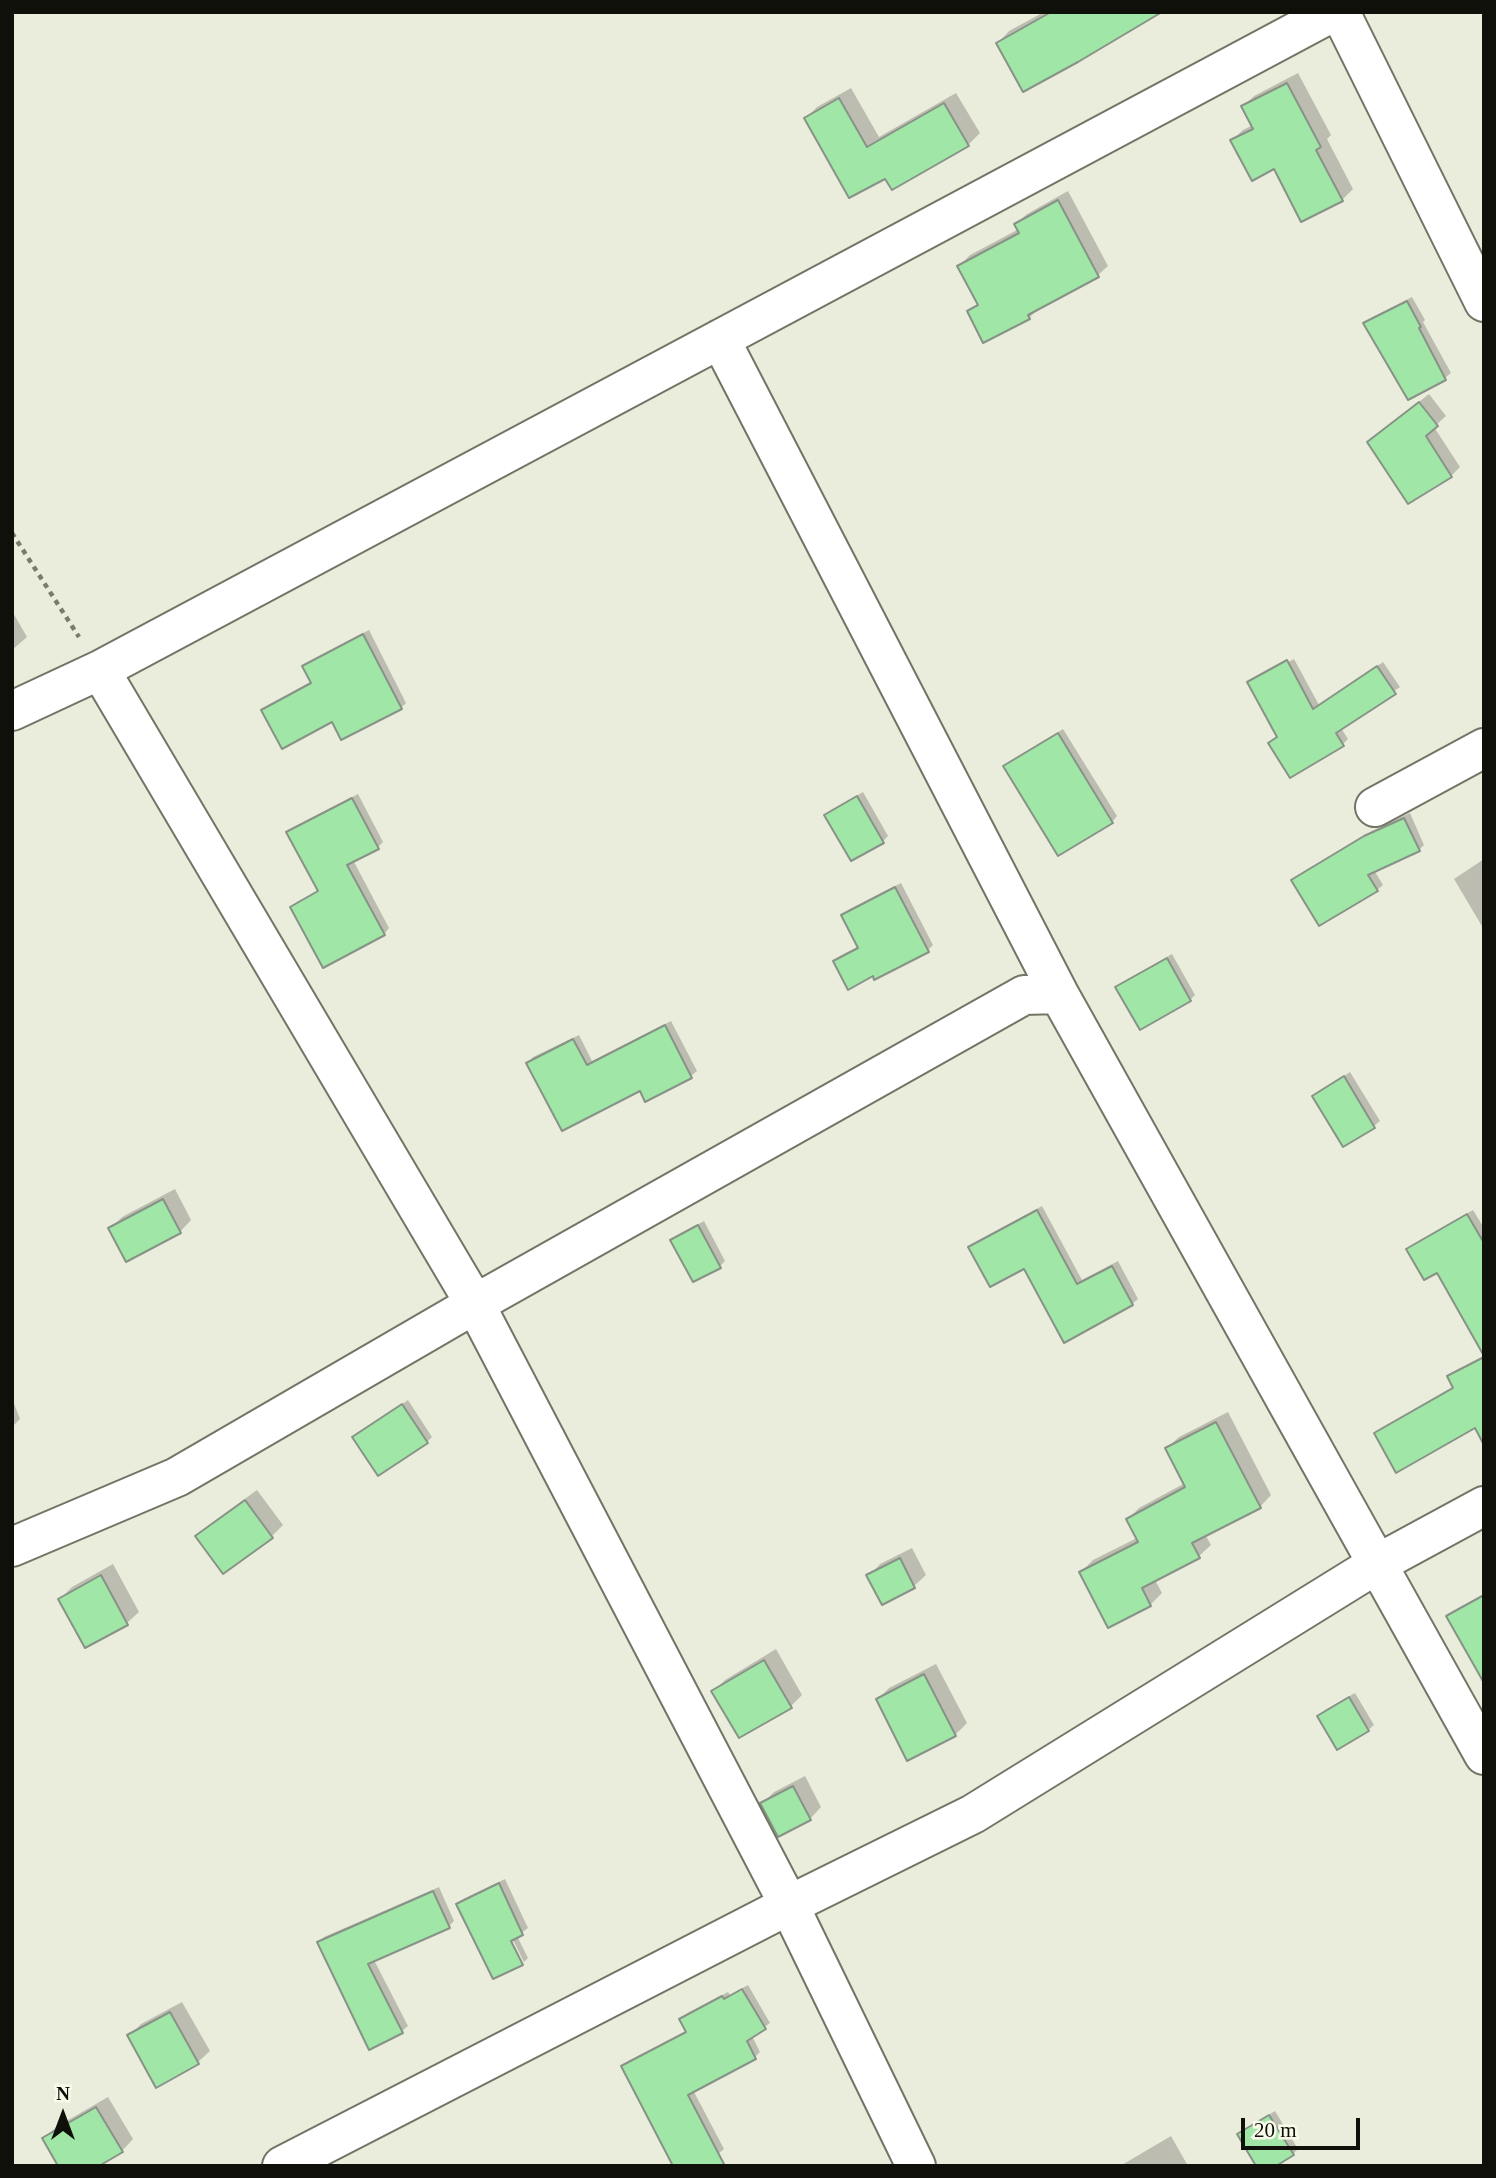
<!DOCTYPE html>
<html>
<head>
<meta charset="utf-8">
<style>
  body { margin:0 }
  #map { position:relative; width:1496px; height:2178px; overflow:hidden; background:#ebeddc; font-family:Georgia,serif }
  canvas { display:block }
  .frame { position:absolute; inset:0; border:14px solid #0f100a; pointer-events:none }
  .north { position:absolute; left:28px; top:2080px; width:70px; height:70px; -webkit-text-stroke:5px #f8fbe9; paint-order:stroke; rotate:0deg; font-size:19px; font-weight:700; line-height:28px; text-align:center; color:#0f100a }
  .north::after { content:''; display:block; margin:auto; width:24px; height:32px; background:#0f100a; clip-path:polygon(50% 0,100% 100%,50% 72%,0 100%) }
  .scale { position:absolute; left:1241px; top:2118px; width:119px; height:32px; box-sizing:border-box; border:4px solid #0f100a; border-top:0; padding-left:9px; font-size:21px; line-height:24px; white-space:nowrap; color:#0f100a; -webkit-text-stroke:5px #f8fbe9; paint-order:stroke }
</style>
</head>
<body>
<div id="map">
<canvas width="1496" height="2178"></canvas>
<div class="frame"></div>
<div class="north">N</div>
<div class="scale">20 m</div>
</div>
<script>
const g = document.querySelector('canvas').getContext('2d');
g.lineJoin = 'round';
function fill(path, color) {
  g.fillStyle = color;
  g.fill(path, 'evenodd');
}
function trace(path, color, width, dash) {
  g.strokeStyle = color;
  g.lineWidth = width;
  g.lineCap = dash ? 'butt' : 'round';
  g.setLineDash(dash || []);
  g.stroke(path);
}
const shadow = new Path2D(`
  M 1044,12 L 1134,12 L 998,43 L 1009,31 Z
  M 1298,73 L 1331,135 L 1327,139 L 1353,189 L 1342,200 L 1275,167 L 1232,140 L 1243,130 L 1253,125 L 1243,107 L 1254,96 Z
  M 851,88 L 879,137 L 956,93 L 980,133 L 968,145 L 893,188 L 885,176 L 806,118 L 817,107 Z
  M 1068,191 L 1108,266 L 1097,276 L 1040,307 L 1029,318 L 969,312 L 979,302 L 959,266 L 970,255 L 1019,229 L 1016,224 L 1027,214 Z
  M 1412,297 L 1425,320 L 1423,322 L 1451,373 L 1445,378 L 1409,398 L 1365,324 L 1371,318 Z
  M 1429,394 L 1446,416 L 1434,427 L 1460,467 L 1451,476 L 1379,433 Z
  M 12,611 L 27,637 L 12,650 Z
  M 369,630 L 406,703 L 401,708 L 333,720 L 263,710 L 269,705 L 312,681 L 304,666 L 310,661 Z
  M 1294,659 L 1319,705 L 1383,662 L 1400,687 L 1341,728 L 1348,739 L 1342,745 L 1270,743 L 1278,736 L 1249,682 L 1253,678 L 1253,680 Z
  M 1063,729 L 1117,816 L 1112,822 L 1005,766 L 1011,761 Z
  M 863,792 L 888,836 L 883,841 L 826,815 L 831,810 Z
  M 358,794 L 383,842 L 378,847 L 353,860 L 389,928 L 384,934 L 292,907 L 297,902 L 320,890 L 288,832 L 294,827 Z
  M 1410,813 L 1424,845 L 1419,850 L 1374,870 L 1383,885 L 1377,890 L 1320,924 L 1293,880 L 1298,875 L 1372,831 Z
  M 1484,859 L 1484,928 L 1483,928 L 1454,879 Z
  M 901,883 L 933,945 L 928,950 L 873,974 L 835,961 L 840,956 L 859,946 L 843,915 L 848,910 Z
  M 1172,954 L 1195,995 L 1190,1000 L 1117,987 L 1123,982 Z
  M 671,1021 L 697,1071 L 691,1076 L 646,1099 L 640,1089 L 528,1063 L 533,1057 L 579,1035 L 592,1061 Z
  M 1350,1072 L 1380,1121 L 1374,1126 L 1344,1144 L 1314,1096 Z
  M 175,1189 L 191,1220 L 180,1232 L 110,1229 L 122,1217 Z
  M 1042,1206 L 1082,1280 L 1118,1261 L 1138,1299 L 1132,1304 L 970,1247 L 976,1242 Z
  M 1473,1210 L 1484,1228 L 1484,1352 L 1438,1270 L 1408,1249 L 1414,1244 Z
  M 704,1221 L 725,1261 L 720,1266 L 673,1240 L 678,1235 Z
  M 1484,1356 L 1484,1441 L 1476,1426 L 1376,1433 L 1381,1428 L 1454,1386 L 1449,1377 L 1455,1371 Z
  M 12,1398 L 20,1419 L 12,1427 Z
  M 408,1400 L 432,1437 L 427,1442 L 355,1437 Z
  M 1228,1412 L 1271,1495 L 1260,1507 L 1205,1534 L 1211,1545 L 1199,1556 L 1155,1580 L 1162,1593 L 1150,1605 L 1081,1572 L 1093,1560 L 1137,1538 L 1128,1519 L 1139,1508 L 1185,1483 L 1167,1448 L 1179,1437 Z
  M 257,1490 L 283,1525 L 272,1536 L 197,1536 L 209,1525 Z
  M 912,1548 L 926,1575 L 914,1586 L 882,1602 L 869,1576 L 880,1564 Z
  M 113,1564 L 139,1612 L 127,1623 L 86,1646 L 60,1599 L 72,1587 Z
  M 1484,1594 L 1484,1647 L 1448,1616 L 1453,1611 Z
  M 776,1649 L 802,1695 L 791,1706 L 714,1691 L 725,1680 Z
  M 936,1664 L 967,1723 L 955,1735 L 908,1759 L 878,1699 L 889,1688 Z
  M 1355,1693 L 1374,1725 L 1368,1730 L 1319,1716 L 1325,1710 Z
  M 805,1776 L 821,1807 L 810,1819 L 763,1803 L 774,1792 Z
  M 505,1879 L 528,1928 L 517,1936 L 528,1958 L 524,1962 L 509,1932 L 506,1934 L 458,1904 L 463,1899 Z
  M 439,1887 L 454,1921 L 449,1926 L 374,1960 L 408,2026 L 402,2031 L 370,2048 L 319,1942 L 324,1937 Z
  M 748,1985 L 770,2023 L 752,2036 L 760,2052 L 755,2057 L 693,2090 L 724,2149 L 718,2154 L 623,2066 L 628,2061 L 687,2031 L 681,2020 L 686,2014 L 728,1992 L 730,1995 Z
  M 182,2002 L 210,2051 L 198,2062 L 157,2085 L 129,2036 L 141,2024 Z
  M 108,2097 L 133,2139 L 122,2151 L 44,2139 L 56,2127 Z
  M 1275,2111 L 1298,2149 L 1293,2154 L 1239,2135 L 1245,2129 Z
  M 1171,2136 L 1188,2166 L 1120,2166 Z`);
const building = new Path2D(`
  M 1051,12 L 1162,12 L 1078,62 L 1023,92 L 996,43 Z
  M 1287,83 L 1321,147 L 1316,150 L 1343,201 L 1301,222 L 1274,169 L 1252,181 L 1230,140 L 1253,129 L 1241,106 Z
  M 839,98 L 867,147 L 944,103 L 969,146 L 892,190 L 885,179 L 849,198 L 804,118 Z
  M 1058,200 L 1099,277 L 1028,315 L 1030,319 L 983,343 L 967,311 L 978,305 L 957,266 L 1019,233 L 1014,224 Z
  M 1407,301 L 1421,327 L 1419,328 L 1446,380 L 1408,400 L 1363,323 Z
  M 1419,402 L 1438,426 L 1426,436 L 1452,477 L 1408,504 L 1367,442 Z
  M 363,634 L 402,709 L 341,740 L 332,722 L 282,749 L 261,710 L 311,683 L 302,666 Z
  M 1287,660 L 1313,709 L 1377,666 L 1396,694 L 1336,733 L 1344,746 L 1290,778 L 1268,743 L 1277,737 L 1247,682 Z
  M 1058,733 L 1113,823 L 1058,856 L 1003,766 Z
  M 857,796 L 884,843 L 851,861 L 824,815 Z
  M 352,798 L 379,849 L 347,865 L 385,935 L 323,968 L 290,907 L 318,891 L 286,832 Z
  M 1404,818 L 1420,851 L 1368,875 L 1378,891 L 1319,926 L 1291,880 L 1364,836 Z
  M 895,887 L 929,952 L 874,980 L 873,976 L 848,990 L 833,961 L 858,948 L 841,915 Z
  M 1167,958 L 1191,1001 L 1140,1030 L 1115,987 Z
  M 665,1025 L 692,1078 L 645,1102 L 640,1091 L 562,1131 L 526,1063 L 573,1039 L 587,1065 Z
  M 1344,1076 L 1375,1128 L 1343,1147 L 1312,1096 Z
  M 163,1199 L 181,1233 L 126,1262 L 108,1228 Z
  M 1037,1210 L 1077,1284 L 1112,1266 L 1133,1305 L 1064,1343 L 1024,1269 L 990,1287 L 968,1247 Z
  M 1467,1214 L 1484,1243 L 1484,1356 L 1437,1273 L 1424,1280 L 1406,1249 Z
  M 698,1225 L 721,1268 L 693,1282 L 670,1240 Z
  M 1484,1357 L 1484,1445 L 1475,1428 L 1396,1473 L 1374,1433 L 1453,1388 L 1447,1376 Z
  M 402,1404 L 428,1443 L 378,1476 L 352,1437 Z
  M 1216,1422 L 1261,1508 L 1192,1543 L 1200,1558 L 1142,1588 L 1151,1606 L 1108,1628 L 1079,1572 L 1138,1542 L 1126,1519 L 1185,1487 L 1165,1448 Z
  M 245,1500 L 273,1538 L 223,1574 L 195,1536 Z
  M 900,1558 L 915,1588 L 882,1605 L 866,1575 Z
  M 101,1575 L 128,1625 L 85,1648 L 58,1599 Z
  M 1484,1595 L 1484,1683 L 1446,1616 Z
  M 764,1660 L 792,1708 L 739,1738 L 711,1691 Z
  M 924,1674 L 956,1736 L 907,1761 L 876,1699 Z
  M 1349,1697 L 1369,1731 L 1337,1750 L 1317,1716 Z
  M 793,1786 L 811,1820 L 778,1837 L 760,1803 Z
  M 499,1883 L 523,1935 L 511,1941 L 523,1965 L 493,1979 L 456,1904 Z
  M 433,1891 L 450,1928 L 368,1964 L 403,2033 L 369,2050 L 317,1942 Z
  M 742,1989 L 766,2029 L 747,2041 L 756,2059 L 688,2095 L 725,2166 L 673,2166 L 621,2066 L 686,2032 L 679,2019 L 722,1996 L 724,1999 Z
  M 170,2012 L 199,2064 L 156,2088 L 127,2035 Z
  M 96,2107 L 123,2152 L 99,2166 L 58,2166 L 42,2138 Z
  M 1269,2115 L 1294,2155 L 1276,2166 L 1256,2166 L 1237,2134 Z`);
const path = new Path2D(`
  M 12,533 L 79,637`);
const street = new Path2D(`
  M 1340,12 L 1484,302
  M 720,339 L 1059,994
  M 100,670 L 475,1304 L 789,1905 L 916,2166
  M 12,711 L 100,670 L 1333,12
  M 1375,807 L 1484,748
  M 12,1547 L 177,1477 L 475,1304 L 1024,995 L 1059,994 L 1484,1755
  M 282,2166 L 789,1905 L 973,1814 L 1377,1564 L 1484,1506`);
fill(shadow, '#0003');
fill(building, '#a0e6a7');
trace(building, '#879387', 2);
trace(street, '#727465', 42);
trace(path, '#7a7b70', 4.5, [5, 5]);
trace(street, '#fff', 38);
</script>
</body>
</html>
